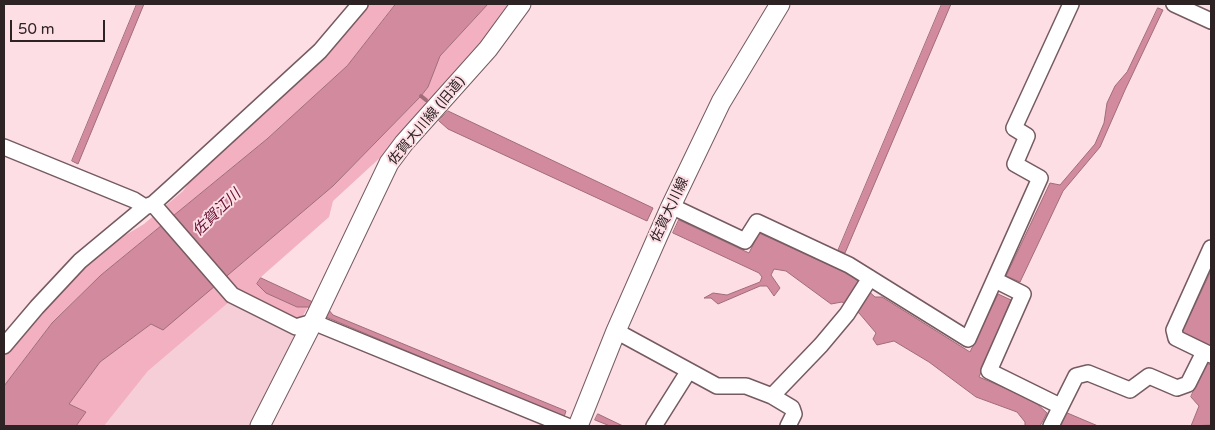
<!DOCTYPE html>
<html>
<head>
<meta charset="utf-8">
<style>
  body { margin:0 }
  #map { position:relative; width:1215px; height:430px; overflow:hidden; background:#fddee5; font-family:"Varela Round",sans-serif }
  canvas { display:block }
  .frame { position:absolute; inset:0; border:5px solid #2d2224; pointer-events:none }
  .scale { position:absolute; left:10px; top:20px; width:95px; height:22px; box-sizing:border-box; border:2px solid #2d2224; border-top:0; padding-left:6px; font-size:15px; line-height:18px; white-space:nowrap; color:#2d2224; -webkit-text-stroke:4px #fddee5; paint-order:stroke }
</style>
</head>
<body>
<div id="map">
<canvas width="1215" height="430"></canvas>
<div class="frame"></div>
<div class="scale">50 m</div>
</div>
<script>
const g = document.querySelector('canvas').getContext('2d');
g.lineJoin = 'round';
function fill(path, color) {
  g.fillStyle = color;
  g.fill(path, 'evenodd');
}
function trace(path, color, width, dash) {
  g.strokeStyle = color;
  g.lineWidth = width;
  g.lineCap = dash ? 'butt' : 'round';
  g.setLineDash(dash || []);
  g.stroke(path);
}
function drawText(font, color, halo, rows, align = 'center') {
  g.font = font + ' "Varela Round","Noto Sans JP",sans-serif';
  g.lineWidth = 4;
  g.setLineDash([]);
  g.textBaseline = 'middle';
  g.strokeStyle = halo;
  g.fillStyle = color;
  for (const [text, x, y, turn = 0] of rows) {
    g.save();
    g.translate(x, y);
    g.rotate((+turn || 0) * Math.PI / 180);
    g.textAlign = isNaN(turn) ? turn : align;
    if (halo) g.strokeText(text, 0, 0);
    g.fillText(text, 0, 0);
    g.restore();
  }
}
const built = new Path2D(`
  M 229,302 L 296,336 L 253,426 L 104,426 L 148,371 Z`);
const green = new Path2D(`
  M 369,4 L 396,4 L 347,66 L 267,139 L 101,275 L 52,323 L 4,386 L 4,352 L 99,251 L 144,224 L 183,191 L 201,166 L 315,61 Z
  M 488,4 L 514,4 L 485,43 L 396,143 L 333,201 L 329,217 L 262,276 L 257,284 L 297,307 L 308,307 L 298,324 L 229,302 L 148,371 L 104,426 L 76,426 L 86,412 L 69,404 L 100,362 L 151,324 L 225,277 L 333,186 L 421,96 L 428,87 L 440,56 Z`);
const water = new Path2D(`
  M 137,4 L 144,4 L 78,164 L 72,161 Z
  M 396,4 L 488,4 L 440,56 L 428,87 L 421,96 L 333,186 L 163,330 L 151,324 L 100,362 L 69,404 L 86,412 L 76,426 L 4,426 L 4,386 L 52,323 L 101,275 L 267,139 L 347,66 Z
  M 942,4 L 951,4 L 845,253 L 838,251 Z
  M 1158,8 L 1163,10 L 1125,90 L 1100,147 L 1063,191 L 1020,282 L 1006,276 L 1050,183 L 1060,185 L 1095,144 L 1104,123 L 1107,103 L 1115,86 L 1127,72 Z
  M 448,111 L 653,208 L 647,221 L 448,129 L 439,121 Z
  M 679,220 L 749,253 L 759,233 L 851,275 L 875,297 L 882,297 L 970,352 L 998,294 L 1011,300 L 979,377 L 1033,400 L 1047,413 L 1040,426 L 1025,426 L 1025,422 L 1017,412 L 976,397 L 929,362 L 894,341 L 877,345 L 873,339 L 876,333 L 859,313 L 842,302 L 831,304 L 786,271 L 774,269 L 771,275 L 780,288 L 774,296 L 767,286 L 760,286 L 718,304 L 711,298 L 704,298 L 713,293 L 727,295 L 760,282 L 762,277 L 759,273 L 673,233 Z
  M 1211,271 L 1211,348 L 1182,334 Z
  M 261,278 L 328,309 L 333,315 L 566,411 L 564,417 L 326,317 L 308,307 L 297,307 L 266,293 L 257,284 Z
  M 1206,363 L 1211,365 L 1211,425 L 1191,426 L 1199,406 L 1191,397 Z
  M 1065,412 L 1098,426 L 1059,426 Z
  M 598,414 L 623,426 L 610,426 L 595,420 Z`);
const stream = new Path2D(`
  M 421,96 L 426,100`);
const minor = new Path2D(`
  M 1174,4 L 1211,21
  M 4,147 L 134,200 L 145,207
  M 153,204 L 232,295 L 296,327 L 313,322 L 567,426
  M 671,206 L 745,241 L 757,222 L 849,265 L 968,339 L 1040,178 L 1015,164 L 1027,136 L 1014,128 L 1071,4
  M 1211,248 L 1174,330 L 1176,338 L 1211,355
  M 995,280 L 1023,294 L 989,371 L 1060,406
  M 616,331 L 717,386 L 746,386 L 772,396 L 821,345 L 847,314 L 870,278
  M 4,346 L 37,307 L 80,261 L 145,207 L 153,204 L 174,185 L 320,51 L 360,4
  M 772,396 L 792,408 L 794,414 L 788,426
  M 654,426 L 688,372
  M 1051,426 L 1076,376 L 1088,373 L 1130,390 L 1149,376 L 1177,388 L 1188,384 L 1204,352`);
const major = new Path2D(`
  M 260,426 L 316,316 L 389,163 L 404,143 L 488,49 L 521,4
  M 578,426 L 616,331 L 671,206 L 721,102 L 780,4`);
const streetNames = [
  ["佐賀大川線 (旧道)",427,121,-50],
  ["佐賀大川線",670,210,-65]
];
const waterNames = [
  ["佐賀江川",217,213,-44]
];
fill(built, '#f5ced7');
fill(green, '#f2b0c1');
fill(water, '#d28b9e');
trace(water, '#a06c79', 1);
trace(stream, '#a06c79', 4);
trace(minor, '#755b61', 18);
trace(major, '#755b61', 21);
trace(minor, '#fff', 15);
trace(major, '#fff', 19);
drawText('14px', '#2d2224', '#fddee5', streetNames);
drawText('italic 15px', '#630d31', '#fddee5', waterNames);
</script>
</body>
</html>
